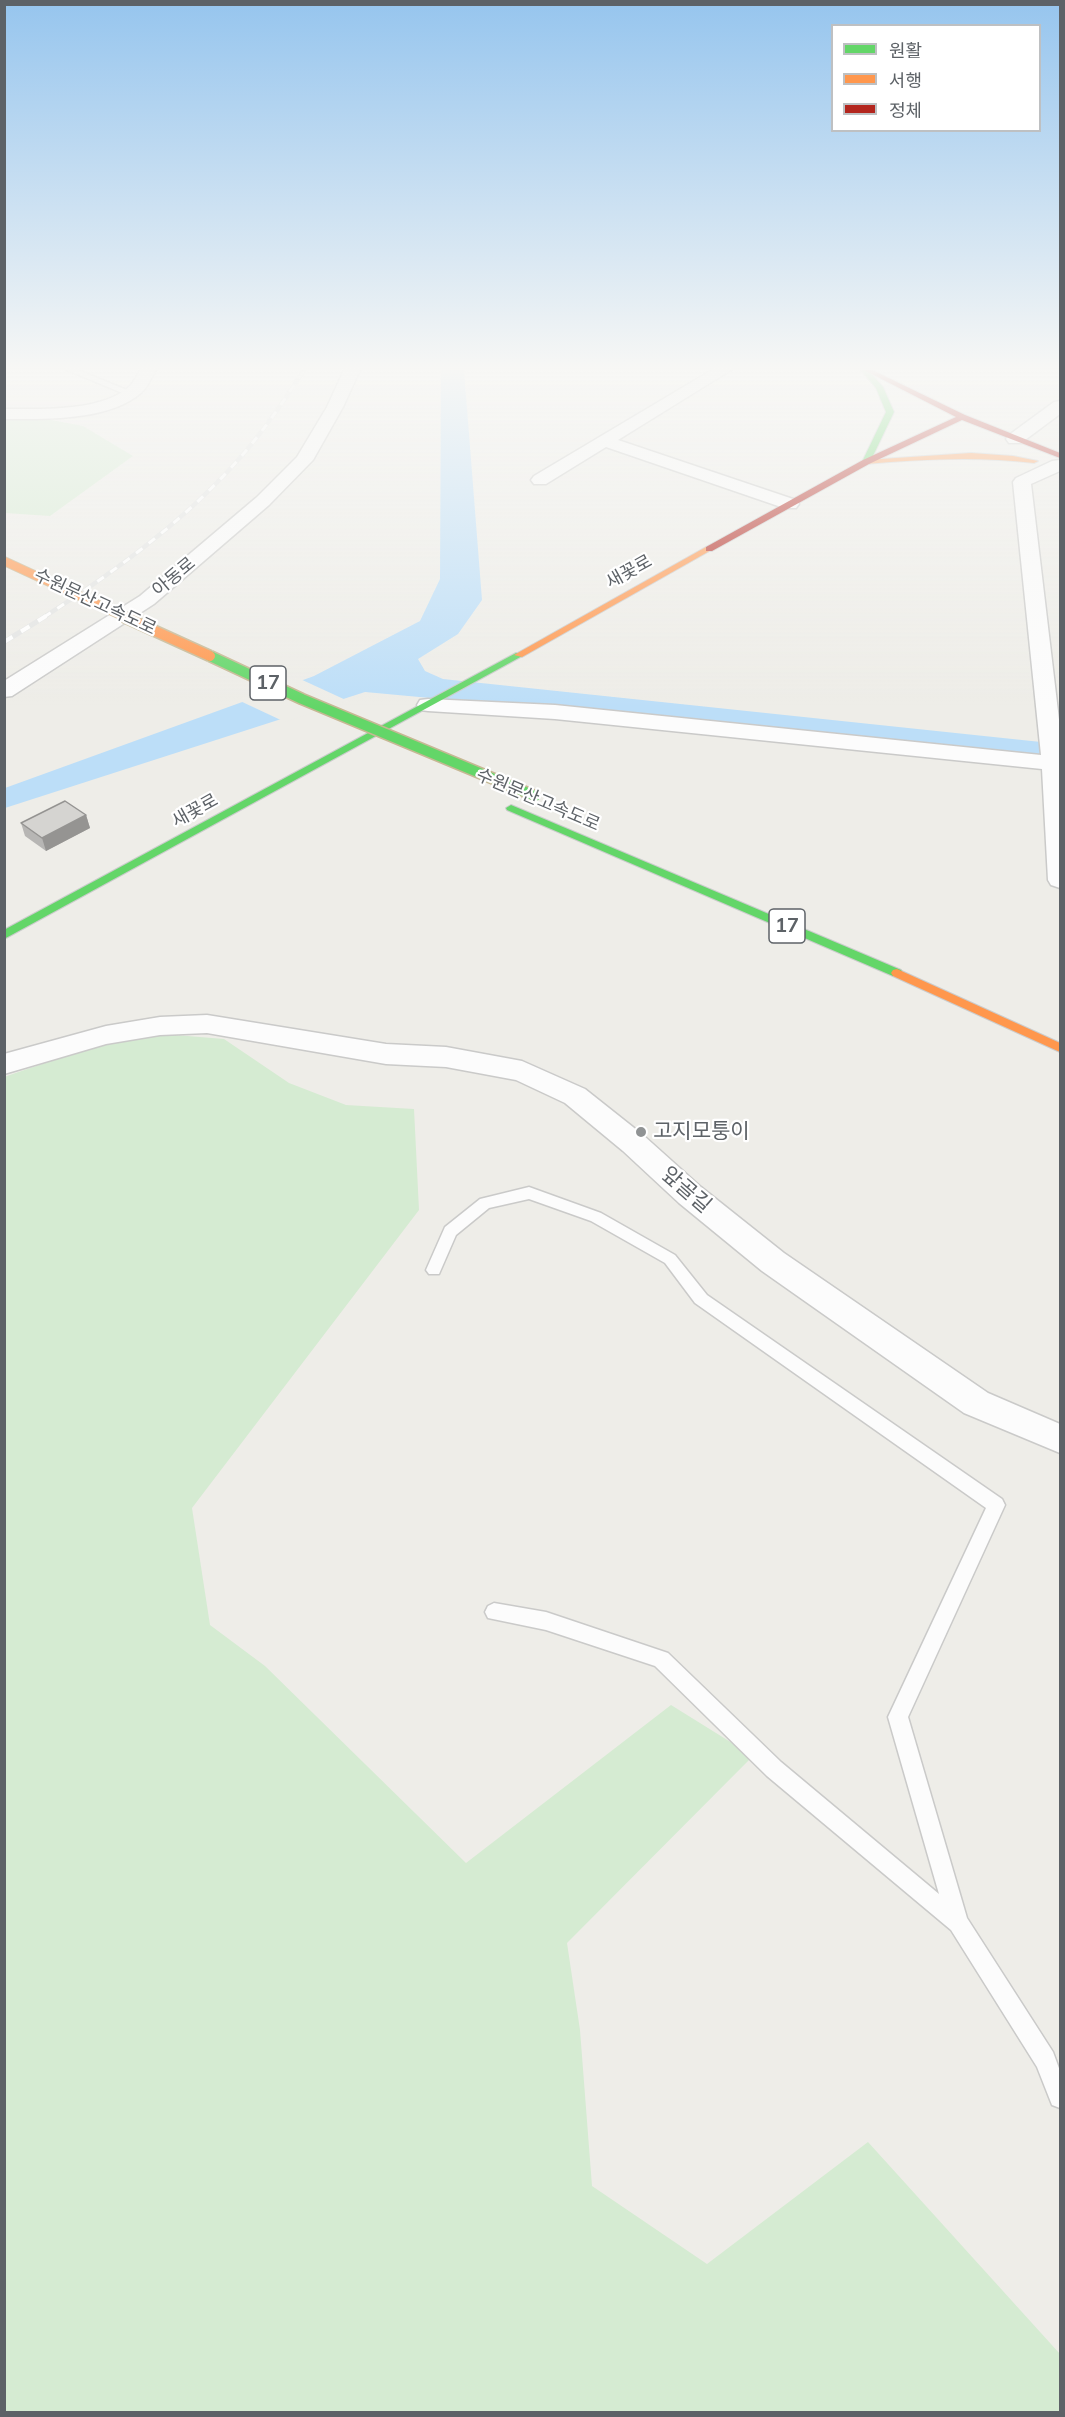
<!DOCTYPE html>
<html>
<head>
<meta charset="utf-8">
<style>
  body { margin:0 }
  #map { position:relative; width:1065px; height:2417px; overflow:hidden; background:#eeede8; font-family:Mulish,"Noto Sans KR",sans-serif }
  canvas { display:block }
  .frame { position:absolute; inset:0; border:6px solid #5d6267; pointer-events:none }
  .legend { position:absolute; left:831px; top:24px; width:210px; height:108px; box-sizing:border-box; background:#fff; border:2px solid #bec0c2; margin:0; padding:8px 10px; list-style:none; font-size:18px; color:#5d6267 }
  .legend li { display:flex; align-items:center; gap:12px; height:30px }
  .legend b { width:30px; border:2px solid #bec0c2 }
</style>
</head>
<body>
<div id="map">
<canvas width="1065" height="2417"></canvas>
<div class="frame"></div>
<ul class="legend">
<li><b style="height:8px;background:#63d668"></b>원활</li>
<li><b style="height:8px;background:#ff974d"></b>서행</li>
<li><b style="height:8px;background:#b3261e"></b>정체</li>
</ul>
</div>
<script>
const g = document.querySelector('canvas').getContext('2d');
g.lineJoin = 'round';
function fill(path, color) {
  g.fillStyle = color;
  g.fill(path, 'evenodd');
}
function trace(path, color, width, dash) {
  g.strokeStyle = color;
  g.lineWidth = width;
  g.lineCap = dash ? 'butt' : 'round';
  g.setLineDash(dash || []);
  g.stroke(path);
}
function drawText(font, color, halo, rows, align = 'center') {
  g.font = font + ' Mulish,"Noto Sans KR",sans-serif';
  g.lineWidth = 4.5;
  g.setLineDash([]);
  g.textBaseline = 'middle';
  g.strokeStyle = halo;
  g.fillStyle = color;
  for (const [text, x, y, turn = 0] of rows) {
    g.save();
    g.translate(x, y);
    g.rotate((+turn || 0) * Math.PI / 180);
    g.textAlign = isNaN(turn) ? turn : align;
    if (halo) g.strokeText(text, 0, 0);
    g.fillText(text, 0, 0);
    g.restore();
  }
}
const green = new Path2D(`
  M 4,411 L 83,426 L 133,456 L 50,516 L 5,513 Z
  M 151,1033 L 224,1039 L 289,1083 L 346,1105 L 414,1109 L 419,1210 L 192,1508 L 210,1625 L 265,1666 L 466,1863 L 671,1705 L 753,1756 L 567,1943 L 580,2030 L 592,2186 L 707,2264 L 868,2142 L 1060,2354 L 1060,2412 L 5,2412 L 4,1077 L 86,1049 Z`);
const water = new Path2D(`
  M 441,370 L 464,370 L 482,600 L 458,634 L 418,659 L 425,671 L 443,679 L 1060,744 L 1060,756 L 365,692 L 5,808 L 5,788 L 314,676 L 420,621 L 440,579 Z`);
const pier = new Path2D(`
  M 298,678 L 348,701 L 285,722 L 238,700 Z`);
const lane = new Path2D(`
  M 67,370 L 78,370 L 134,393 L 127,395 Z
  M 529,1187 L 601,1213 L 675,1255 L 707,1295 L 1002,1499 L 1005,1505 L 908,1717 L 967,1918 L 1053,2052 L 1060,2071 L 1060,2108 L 1052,2105 L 1037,2067 L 951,1930 L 767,1776 L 655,1666 L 546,1630 L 488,1618 L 485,1612 L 488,1606 L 494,1603 L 546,1612 L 668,1653 L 781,1762 L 939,1894 L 888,1717 L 986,1508 L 695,1303 L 665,1263 L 591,1221 L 529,1199 L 489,1208 L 456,1235 L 439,1274 L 429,1274 L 426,1270 L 445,1227 L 480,1199 Z`);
const street = new Path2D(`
  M 140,370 L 156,370 C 151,378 148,387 141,393 C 108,421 45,419 4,419 L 4,409 C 41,409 102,412 130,386 C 134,382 137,375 140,370 Z
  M 344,370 L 360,370 L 343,407 L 313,460 L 269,505 L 154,604 L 12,696 L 4,697 L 4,681 L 140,596 L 257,497 L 297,457 L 327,407 Z
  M 712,370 L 731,370 L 618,440 L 796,500 L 799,504 L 796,508 L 784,508 L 606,447 L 546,484 L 534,484 L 531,480 L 534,476 Z
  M 1060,401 L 1060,414 L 1021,443 L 1009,443 L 1006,439 L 1009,435 L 1054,402 Z
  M 1060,460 L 1060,471 L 1031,484 L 1060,728 L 1060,888 L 1051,885 L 1048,880 L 1042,769 L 555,719 L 428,711 L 420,710 L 417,705 L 420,700 L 428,699 L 555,705 L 1041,755 L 1013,482 L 1016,478 L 1052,461 Z
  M 207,1015 L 386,1044 L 446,1047 L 522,1061 L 585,1089 L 643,1135 L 701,1187 L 784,1253 L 988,1393 L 1060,1424 L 1060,1453 L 964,1413 L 762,1271 L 679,1203 L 623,1151 L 565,1103 L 516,1080 L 446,1067 L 386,1064 L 207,1033 L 160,1035 L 106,1044 L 4,1074 L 4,1054 L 106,1026 L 160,1017 Z`);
const fast = new Path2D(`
  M 861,370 L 868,370 L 883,387 L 894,412 L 870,462 L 866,464 L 862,462 L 886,412 L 876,388 Z
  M 516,653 L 524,655 L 4,939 L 4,930 Z
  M 511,805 L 901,970 L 903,973 L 901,976 L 893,976 L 507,810 L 506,808 Z`);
const slow = new Path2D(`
  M 971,453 L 1013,456 L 1038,461 L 1034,463 C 978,456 922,459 866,464 L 862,462 L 866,460 Z
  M 706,547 L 713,549 L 522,657 L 514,655 Z
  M 897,969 L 1060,1043 L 1060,1052 L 893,976 L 891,973 L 893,970 Z`);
const jam = new Path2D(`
  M 864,370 L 872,370 L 965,415 L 1060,453 L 1060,458 L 962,420 L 869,464 L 712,551 L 706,551 L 706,547 L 863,460 L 956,417 Z`);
const railFar1 = new Path2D(`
  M 44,617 C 116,571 189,518 245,452 C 267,426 286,398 304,370`);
const rail = new Path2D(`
  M 4,642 L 46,616`);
const fastBridge = new Path2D(`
  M 210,656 L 302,699 L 535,796`);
const slowBridgeFar1 = new Path2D(`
  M 4,561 L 125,617`);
const slowBridge = new Path2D(`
  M 122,616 L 210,656`);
const wall = new Path2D(`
  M 86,815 L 90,828 L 46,851 L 25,836 L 21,823 Z`);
const shadedWall = new Path2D(`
  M 86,815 L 90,828 L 46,851 L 42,838 Z`);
const building = new Path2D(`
  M 65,801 L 86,815 L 42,838 L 21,823 Z`);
const markers = [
  [641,1132,6,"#909394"]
];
const farStreetnames = [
  ["새꽃로",629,572,-29],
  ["아동로",174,577,-40],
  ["수원문산고속도로",95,602,25],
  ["수원문산고속도로",538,800,23],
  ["새꽃로",195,811,-29]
];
const shields = [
  [268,683,36],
  [787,926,36]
];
const shieldNames = [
  ["17",268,683],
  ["17",787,926]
];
const poiNames = [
  ["고지모퉁이",653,1132]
];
const streetNames = [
  ["앞골길",686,1190,41]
];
fill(green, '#d5ebd2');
fill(water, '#bcdef8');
fill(pier, '#eeede8');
trace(lane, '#cacac9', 3);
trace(street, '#cacac9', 3);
trace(fast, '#cbcccc', 2);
trace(slow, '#cbcccc', 2);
trace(jam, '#cbcccc', 2);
fill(lane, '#fcfcfc');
fill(street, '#fcfcfc');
fill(fast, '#63d668');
fill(slow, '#ff974d');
fill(jam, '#b3261e');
trace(railFar1, '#e3e4e3', 4.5);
trace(rail, '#e3e4e3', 5);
trace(railFar1, '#fff', 3, [8]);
trace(rail, '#fff', 4, [10]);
trace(fastBridge, '#c6b894', 13, []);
trace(slowBridgeFar1, '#c6b894', 10, []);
trace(slowBridge, '#c6b894', 13, []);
trace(fastBridge, '#63d668', 10);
trace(slowBridgeFar1, '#ff974d', 8);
trace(slowBridge, '#ff974d', 10);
fill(wall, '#b7b6b4');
fill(shadedWall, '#959492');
fill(building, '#d5d4d1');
trace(building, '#959492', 1.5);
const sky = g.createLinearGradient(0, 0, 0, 708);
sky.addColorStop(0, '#96c5ee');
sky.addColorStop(0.52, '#f7f7f5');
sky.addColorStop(1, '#f7f7f500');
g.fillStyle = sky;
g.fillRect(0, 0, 1065, 708);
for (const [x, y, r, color] of markers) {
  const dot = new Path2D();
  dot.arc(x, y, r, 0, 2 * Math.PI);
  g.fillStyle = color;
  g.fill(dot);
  trace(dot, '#fff', 2);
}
drawText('18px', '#5d6267', '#fff', farStreetnames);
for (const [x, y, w] of shields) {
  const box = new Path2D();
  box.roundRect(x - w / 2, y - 17, w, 34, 4.5);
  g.fillStyle = '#fff';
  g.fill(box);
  trace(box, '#5d6267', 1.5);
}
drawText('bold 20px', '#5d6267', null, shieldNames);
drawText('21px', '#5d6267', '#fff', poiNames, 'left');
drawText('21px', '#5d6267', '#fff', streetNames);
</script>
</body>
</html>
